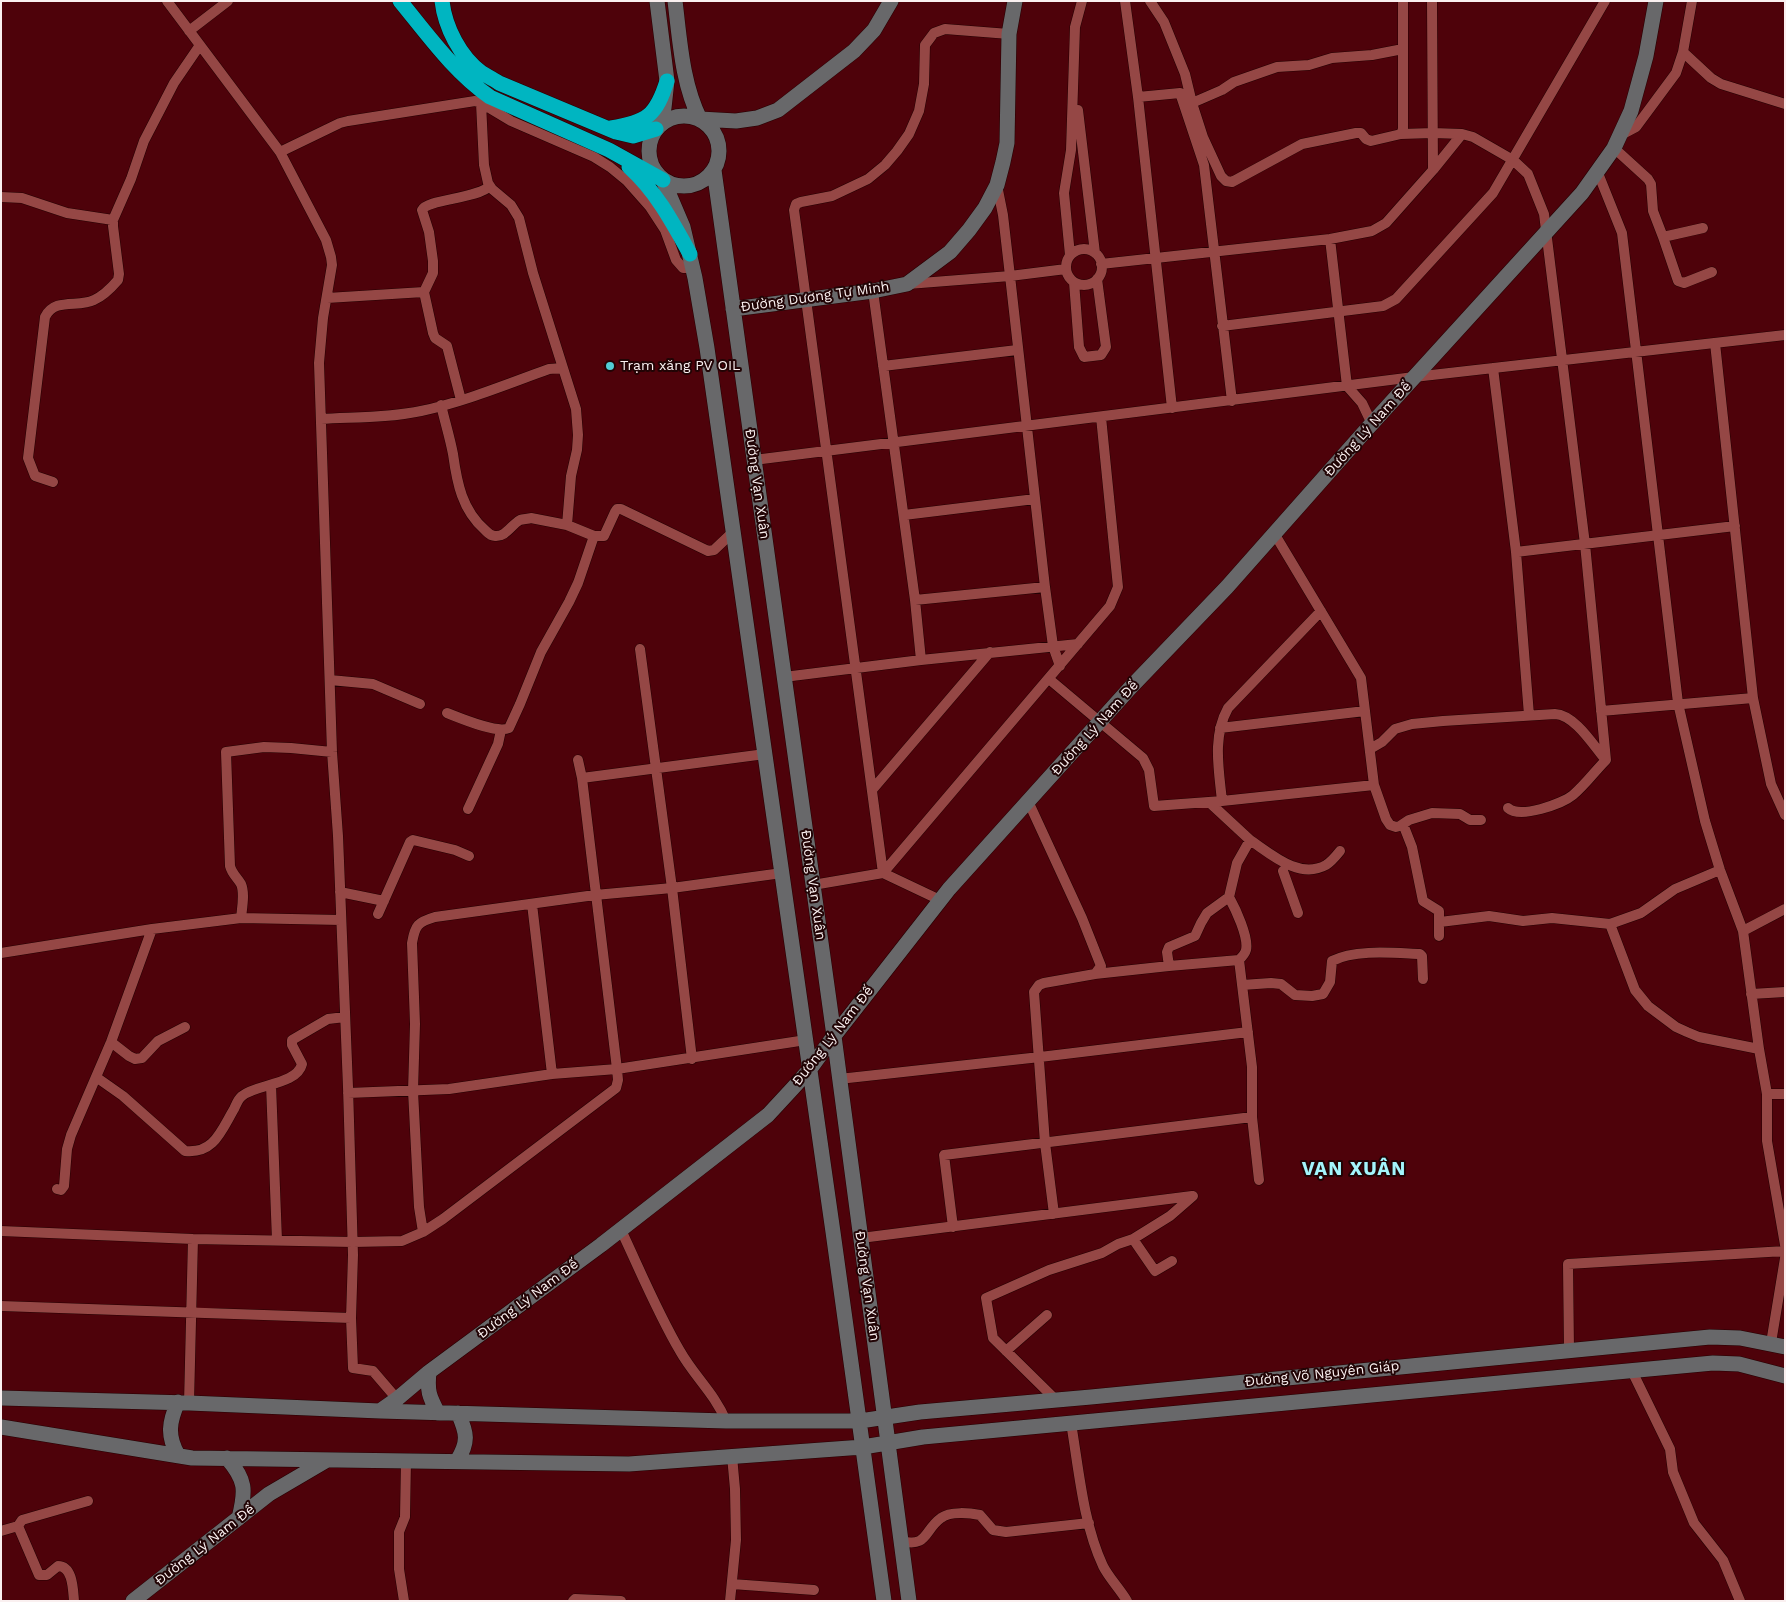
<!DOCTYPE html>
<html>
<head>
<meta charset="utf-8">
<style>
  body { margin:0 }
  #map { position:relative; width:1786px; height:1602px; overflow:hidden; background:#4e020a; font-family:"Work Sans",sans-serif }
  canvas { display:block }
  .frame { position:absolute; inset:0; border:2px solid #faf0f0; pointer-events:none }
</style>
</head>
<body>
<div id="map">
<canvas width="1786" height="1602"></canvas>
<div class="frame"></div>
</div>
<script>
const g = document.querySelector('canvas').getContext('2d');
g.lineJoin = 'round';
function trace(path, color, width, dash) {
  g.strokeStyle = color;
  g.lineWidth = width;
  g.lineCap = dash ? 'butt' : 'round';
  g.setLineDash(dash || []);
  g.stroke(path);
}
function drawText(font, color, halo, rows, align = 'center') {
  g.font = font + ' "Work Sans",sans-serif';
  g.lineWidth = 4;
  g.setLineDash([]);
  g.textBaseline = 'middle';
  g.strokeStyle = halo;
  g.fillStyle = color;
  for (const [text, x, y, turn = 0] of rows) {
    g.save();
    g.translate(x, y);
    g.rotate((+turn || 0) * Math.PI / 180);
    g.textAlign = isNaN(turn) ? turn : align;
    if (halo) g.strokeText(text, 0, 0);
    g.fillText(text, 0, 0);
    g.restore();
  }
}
const street = new Path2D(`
  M 167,1 L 280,152
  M 1125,1 L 1138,97 L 1172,408
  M 1150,1 L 1164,22 L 1185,74 L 1192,103 L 1203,137 L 1221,176 L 1226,181 L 1232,182 L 1302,144 L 1356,133 L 1361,133 L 1366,139 L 1371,141 L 1401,134 L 1403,129 L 1403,1
  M 1432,1 L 1433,170
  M 189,31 L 228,1
  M 1683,52 L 1711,78 L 1721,84 L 1785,104
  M 1138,97 L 1180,93 L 1204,165 L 1232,401
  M 481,103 L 484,165 L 488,183 L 492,189 L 511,205 L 519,218 L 533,273 L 563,368
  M 1192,103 L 1222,90 L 1234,82 L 1277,67 L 1309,65 L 1332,58 L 1372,55 L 1403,49
  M 1078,110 L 1095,253
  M 1401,134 L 1433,133 L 1462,134 L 1473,137 L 1513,160 L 1528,174 L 1544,214 L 1585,544 L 1606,760 C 1595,771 1585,785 1573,795 C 1562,804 1520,819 1508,808
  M 1619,136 L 1636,127 L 1676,73 L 1683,52 L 1692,1
  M 1614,148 L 1648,179 L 1651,184 L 1653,211 L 1663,237 L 1703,228
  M 1598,173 L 1622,233 L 1678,703 L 1705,821 L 1720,870 L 1743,931 L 1759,1049 L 1767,1094 L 1767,1141 L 1785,1245
  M 997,185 L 1003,215 L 1010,276 L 1045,587 L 1053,646 L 1060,666
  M 1,197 L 22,198 L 67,213 L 113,220
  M 1663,237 L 1678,281 L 1684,283 L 1712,272
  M 1330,239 L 1347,386 L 1362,403 L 1372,424
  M1066 267a18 18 0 1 1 36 0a18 18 0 1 1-36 0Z
  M 1070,255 L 1064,193 L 1071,150 L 1075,27 L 1082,1
  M 1101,264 L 1330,239 L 1372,231 L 1386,223 L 1433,170 L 1462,134
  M 1074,282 L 1079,347 L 1084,357 L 1101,355 L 1106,347 L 1097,279
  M 908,284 L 1010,276 L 1066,269
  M 873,291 L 915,600 L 921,660
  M 327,298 L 424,292
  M 1222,326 L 1383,306 L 1396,299 L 1493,193 L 1605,1
  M 1715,343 L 1753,698 L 1771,784 L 1785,815
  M 883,366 L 1017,350
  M 1493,368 L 1516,552 L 1529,715
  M 461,400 L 447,346 L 435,338 L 433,333 L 424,292 L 433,273 L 433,261 L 429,232 L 422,210 C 427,199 477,199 490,186
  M 441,405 C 445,422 450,438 453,454 C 457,483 462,510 485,530 C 488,533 490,536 495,536 C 506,537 511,525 520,520 C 523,519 528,519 531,518 L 567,525
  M 321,419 C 354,417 388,418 421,411 C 464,402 507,384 549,369 L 563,368 L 576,409 L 578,435 L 577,450 L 571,476 L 567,525 L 594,536 L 578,583 L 569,602 L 541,652 L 520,704 L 509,728 C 497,734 460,718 447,713
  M 754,460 L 1414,377 L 1785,335
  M 53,482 L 35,476 L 28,458 L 45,317 C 55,297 78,308 94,300 C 103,296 112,287 118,280 L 119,274 L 113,226 L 113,220 L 131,179 L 144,141 L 174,83 L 200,45
  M 904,515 L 1035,499
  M 1274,533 L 1361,678 L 1374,785 L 1386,819 L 1390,825 L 1396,827 L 1400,826 L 1409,820 L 1432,813 L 1460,814 L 1470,820 L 1481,820
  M 594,536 L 604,536 L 615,512 L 617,509 L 621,509 L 708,551 L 714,550 L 733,532
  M 1516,552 L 1735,526
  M 915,600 L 1045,587
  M 640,649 L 672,888 L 692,1059
  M 784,677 L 921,660 L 1078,644
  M 1049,679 L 1143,758 L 1149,770 L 1154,806 L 1222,801 C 1219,770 1212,737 1228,708 L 1321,611
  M 330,680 L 373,684 L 420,704
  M 1601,711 L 1753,698
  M 1220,728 L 1365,711
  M 1370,749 L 1382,742 L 1395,729 L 1412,724 L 1443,721 L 1555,714 C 1575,715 1593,745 1605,759
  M 582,778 L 765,754
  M 872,790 L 990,652
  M 1028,801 L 1082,918 L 1101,966 L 1095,974 L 1044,983 L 1039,985 L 1034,992 L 1045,1143 L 1054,1214
  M 1222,801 L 1374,785
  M 1209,802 L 1250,840 L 1237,863 L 1229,897 L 1207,913 L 1201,923 L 1195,936 L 1169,947 L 1167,952 L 1169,966 L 1239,960 L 1252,1067 L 1252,1117 L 1259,1180
  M 468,809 L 498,744 L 501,730
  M 1403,824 L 1412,847 L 1423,901 L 1439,911 L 1439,936
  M 1250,840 C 1271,854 1299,880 1326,865 C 1331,862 1336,856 1340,851
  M 1283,871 L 1298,913
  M 813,885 L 883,873 L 1110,606 L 1118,587 L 1101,417
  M 340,892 L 384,901
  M 1229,897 C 1235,908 1249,937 1246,950 C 1245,954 1242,957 1239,960
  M 940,900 L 883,873 L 794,210 L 796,204 L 801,202 L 832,196 L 868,179 L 885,165 L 897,151 L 909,134 L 919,111 L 924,84 L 925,45 L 934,33 L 945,29 L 1009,34
  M 532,904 L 552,1074
  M 378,914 L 410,842 L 413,840 L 455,850 L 469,856
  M 241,918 C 242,908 245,893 241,884 C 237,877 232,874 230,866 L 226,752 L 264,747 L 291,748 L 332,752
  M 1440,922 L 1489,916 L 1523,921 L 1552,918 L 1610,924 L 1641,913 L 1675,889 L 1720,870
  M 1610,924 L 1635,990 L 1648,1006 L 1676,1027 L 1687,1032 L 1699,1037 L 1759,1049
  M 1743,931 L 1785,909
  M 1,953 L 152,929 L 241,918 L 341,920
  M 1095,974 L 1169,966
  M 1242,985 L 1271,983 L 1281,984 L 1295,995 L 1312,996 L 1323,994 L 1330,982 L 1332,961 C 1355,949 1394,953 1420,954 L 1422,956 L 1423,979
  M 1751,994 L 1785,992
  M 111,1042 L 129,1056 L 135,1059 L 142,1058 L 158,1041 L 185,1027
  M 96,1077 L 123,1096 L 185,1151 C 214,1154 221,1131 234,1109 C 236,1105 238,1099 242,1096 C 256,1084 297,1085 302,1064 L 292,1045 L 292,1040 L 328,1019 L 345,1017
  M 839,1079 L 1040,1057 L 1248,1032
  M 271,1085 L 277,1240
  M 348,1093 L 449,1089 L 552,1074 L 617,1069 L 806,1040
  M 1767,1094 L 1785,1094
  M 57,1189 L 61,1190 L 64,1186 L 67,1149 L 71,1135 L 111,1042 L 152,929
  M 953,1227 L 944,1155 L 1252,1117
  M 621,1230 C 640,1270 657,1312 680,1351 C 694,1376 715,1394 726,1421
  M 1,1231 L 193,1239 L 353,1242 L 402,1241 L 423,1232 L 443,1219 L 616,1088 L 618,1080 L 617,1069 L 582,778 L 578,760
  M 423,1232 L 419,1207 L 413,1091 L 415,1024 L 412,943 C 415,925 418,922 435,917 L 595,895 L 672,888 L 782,873
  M 861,1238 L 1192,1196
  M 1133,1239 L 1155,1271 L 1172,1261
  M 1,1306 L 351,1318
  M 1771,1343 L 1785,1258
  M 1569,1350 L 1568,1264 L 1785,1251
  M 1006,1351 L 1047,1315
  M 1632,1371 L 1670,1449 L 1673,1472 L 1694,1523 L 1723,1560 L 1740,1601
  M 397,1399 L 373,1371 L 353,1368 L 351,1318 L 353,1255 L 348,1087 L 338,836 L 332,752 L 319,363 L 323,318 L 332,265 L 331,257 L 326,240 L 280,152 L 340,123 L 348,121 L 475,101 L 481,103 L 511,121 L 594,157 L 610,167 L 627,181 L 650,207 L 665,230 L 676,260 L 683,268 L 693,268
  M 1055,1399 L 993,1338 L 986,1298 L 1049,1270 L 1102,1253 L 1118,1244 L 1133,1239 L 1170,1216 L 1193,1196
  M 189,1403 L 193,1239
  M 1071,1423 C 1079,1470 1083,1523 1103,1566 C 1109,1578 1120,1589 1127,1601
  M 18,1526 L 39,1575 L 47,1575 L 58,1566 C 73,1566 73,1590 74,1601
  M 1,1531 L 18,1526 L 22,1520 L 88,1501
  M 901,1541 C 928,1548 924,1530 941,1518 C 950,1511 970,1513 980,1515 L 993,1530 L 1006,1532 L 1089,1523
  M 732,1584 L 814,1590
  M 404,1601 L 399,1569 L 399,1532 L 405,1517 L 406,1461
  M 573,1601 L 575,1599 L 621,1601
  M 730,1601 L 736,1540 L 735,1489 L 732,1456`);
const secondary = new Path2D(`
  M 675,1 C 680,41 682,83 700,119 L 736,121 L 757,118 L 778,110 L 854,51 L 874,30 L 891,1
  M649 151a35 35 0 1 1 70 0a35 35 0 1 1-70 0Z
  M 657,128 L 664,108 L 667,81 L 657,1
  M 714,170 L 834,1036 L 909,1601
  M 663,180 L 683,227 L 695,278 L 707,348 L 833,1232 L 884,1601
  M 733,309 L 873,291 L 907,284 L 950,252 L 969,230 L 985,208 L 997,185 L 1003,162 L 1007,143 L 1009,34 L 1015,1
  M 429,1372 C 427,1391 429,1396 438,1413
  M 1,1398 L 189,1403 L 380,1411 L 726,1421 L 860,1421 L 920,1412 L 1091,1397 L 1710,1337 L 1740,1338 L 1785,1347
  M 380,1411 L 397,1399 L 429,1372 L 601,1245 L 768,1115 L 793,1088 L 810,1069 L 834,1036 L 949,889 L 1131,687 L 1227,587 L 1367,429 L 1582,193 L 1614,148 L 1631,111 L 1646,56 L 1656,1
  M 1,1427 L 192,1458 L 629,1464 L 863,1447 L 923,1437 L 1713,1363 L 1739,1364 L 1785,1376
  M 178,1455 C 167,1436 169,1422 178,1402
  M 227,1458 C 246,1480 246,1490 239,1518
  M 457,1461 C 469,1442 467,1433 458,1413
  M 133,1601 L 269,1494 L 327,1460`);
const highway = new Path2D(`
  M 400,1 C 428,35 454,72 490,97 L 609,150 L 663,180
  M 442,1 C 445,27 460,57 482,73 C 487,76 493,79 499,83 L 616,132 L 633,136 L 656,129
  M 611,128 C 647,122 656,116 667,81
  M 629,167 C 656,191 673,223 690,254`);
const markers = [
  [610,366,5,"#52ccd6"]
];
const streetNames = [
  ["Đường Dương Tự Minh",815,297,-8],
  ["Đường Lý Nam Đế",1368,429,-48],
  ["Đường Vạn Xuân",757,484,82],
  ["Đường Lý Nam Đế",1095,728,-48],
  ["Đường Vạn Xuân",813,885,82],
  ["Đường Lý Nam Đế",833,1036,-52],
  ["Đường Vạn Xuân",867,1286,82],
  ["Đường Lý Nam Đế",528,1299,-37],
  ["Đường Võ Nguyên Giáp",1322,1374,-6],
  ["Đường Lý Nam Đế",205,1545,-38]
];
const poiNames = [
  ["Trạm xăng PV OIL",620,366]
];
const districtNames = [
  ["VẠN XUÂN",1354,1169]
];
trace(street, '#240103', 11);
trace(secondary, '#240103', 16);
trace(highway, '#240103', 16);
trace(street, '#954745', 10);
trace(secondary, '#68686a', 15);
trace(highway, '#00b5c1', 15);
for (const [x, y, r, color] of markers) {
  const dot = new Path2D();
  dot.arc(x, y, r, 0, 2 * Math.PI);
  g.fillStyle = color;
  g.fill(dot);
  trace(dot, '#210405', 2);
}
drawText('14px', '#faf0f0', '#210405', streetNames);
drawText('14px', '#faf0f0', '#210405', poiNames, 'left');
g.letterSpacing = '1px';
drawText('bold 19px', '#a3f5fc', '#210405', districtNames);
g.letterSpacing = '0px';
</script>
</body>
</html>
